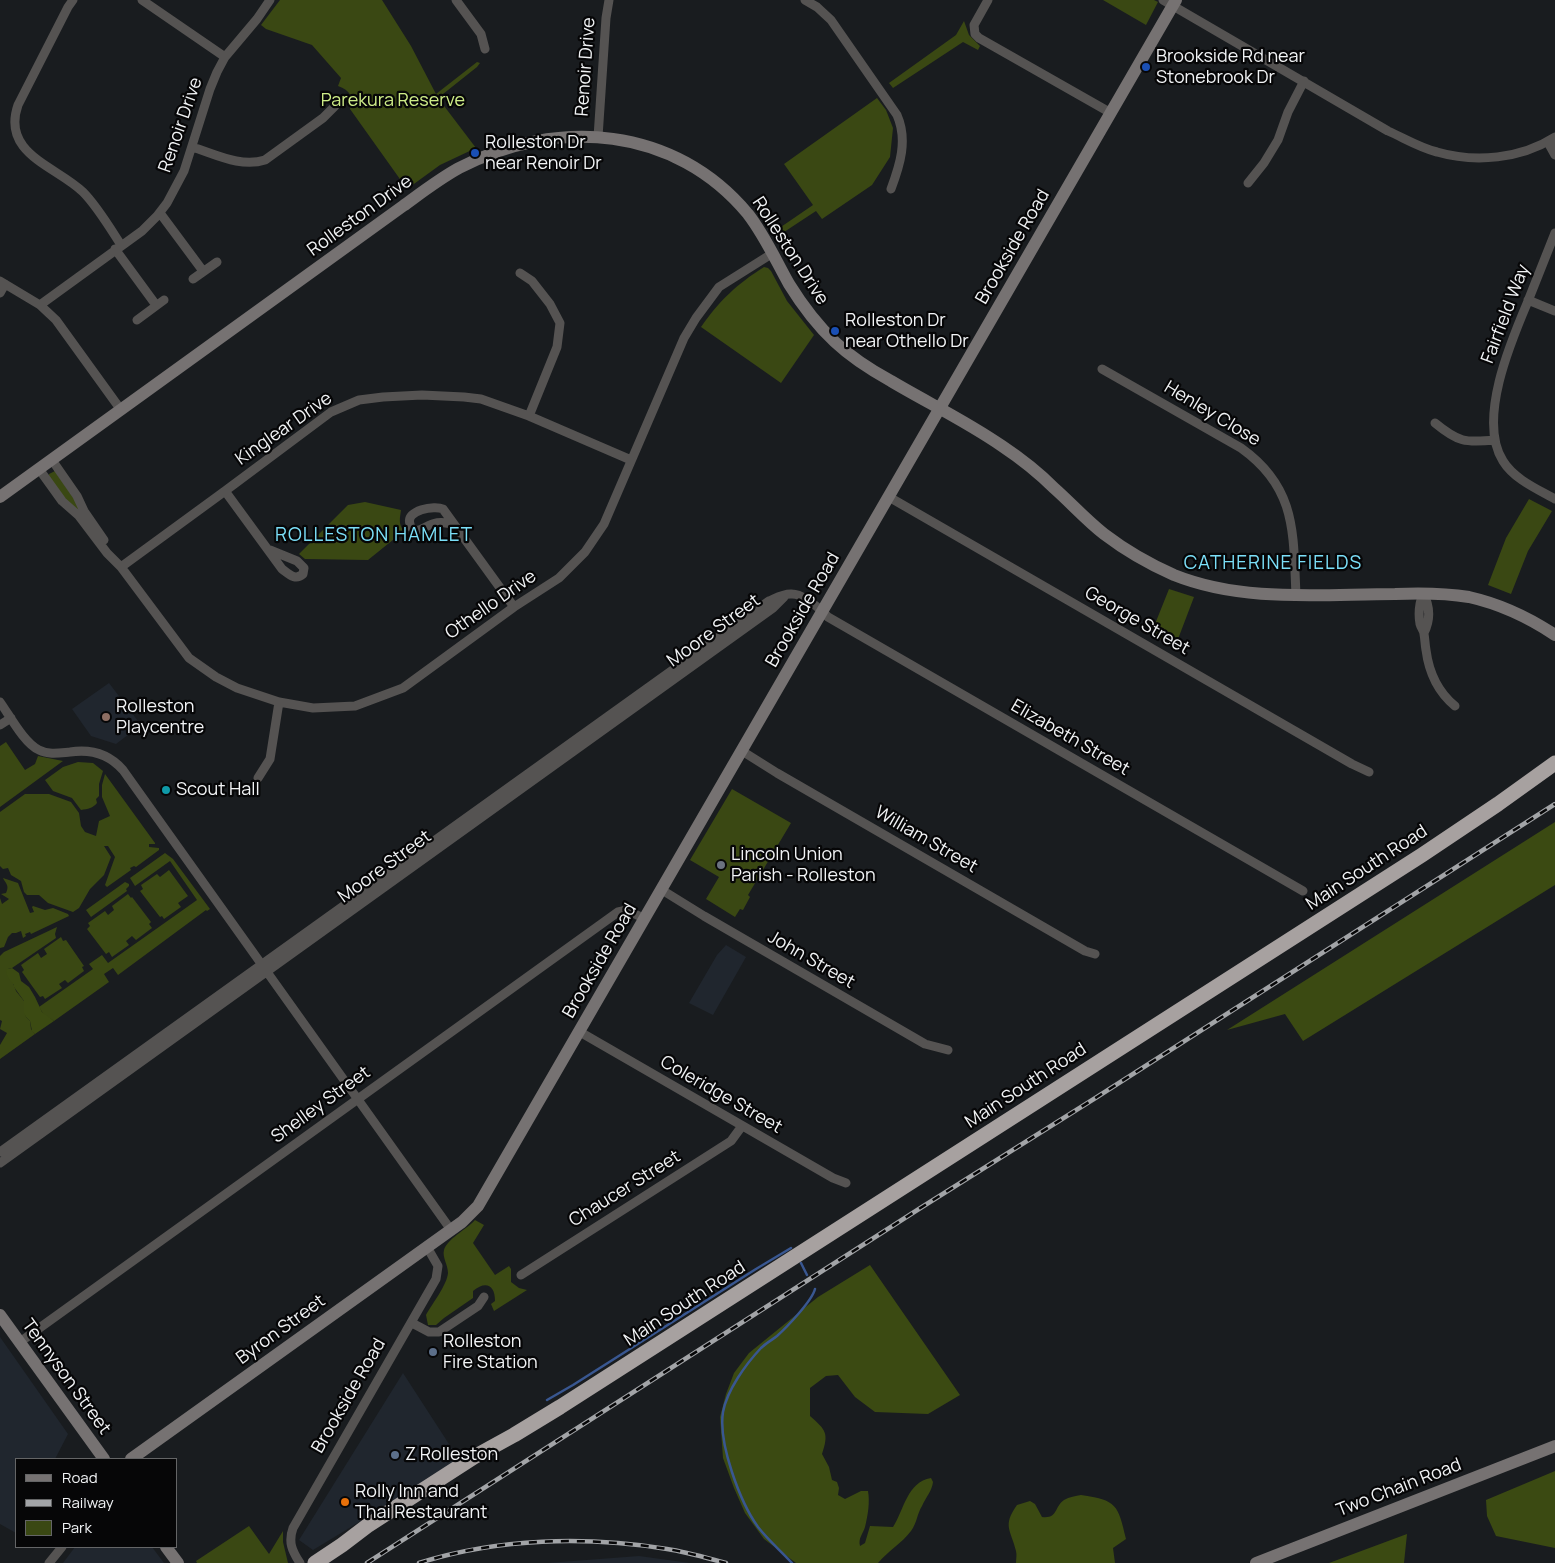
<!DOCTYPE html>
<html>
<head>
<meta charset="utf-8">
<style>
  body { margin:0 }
  #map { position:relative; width:1555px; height:1563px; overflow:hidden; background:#191c1f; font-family:Manrope,sans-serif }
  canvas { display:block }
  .legend { position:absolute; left:15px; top:1458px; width:162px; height:90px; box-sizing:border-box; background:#060607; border:1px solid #646566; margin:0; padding:6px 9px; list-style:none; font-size:15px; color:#f1f3f5 }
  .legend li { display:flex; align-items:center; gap:10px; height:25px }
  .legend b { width:25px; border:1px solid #646566 }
</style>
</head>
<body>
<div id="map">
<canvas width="1555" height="1563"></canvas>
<ul class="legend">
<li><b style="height:6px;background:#767272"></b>Road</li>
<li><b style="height:6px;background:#a2a4a7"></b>Railway</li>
<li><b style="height:14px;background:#3a4813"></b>Park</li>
</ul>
</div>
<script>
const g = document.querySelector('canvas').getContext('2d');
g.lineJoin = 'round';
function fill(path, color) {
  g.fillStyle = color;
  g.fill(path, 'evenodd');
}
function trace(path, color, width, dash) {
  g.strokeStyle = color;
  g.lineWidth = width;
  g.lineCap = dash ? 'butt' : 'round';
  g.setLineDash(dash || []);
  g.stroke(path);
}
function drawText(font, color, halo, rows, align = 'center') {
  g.font = font + ' Manrope,sans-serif';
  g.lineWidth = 4.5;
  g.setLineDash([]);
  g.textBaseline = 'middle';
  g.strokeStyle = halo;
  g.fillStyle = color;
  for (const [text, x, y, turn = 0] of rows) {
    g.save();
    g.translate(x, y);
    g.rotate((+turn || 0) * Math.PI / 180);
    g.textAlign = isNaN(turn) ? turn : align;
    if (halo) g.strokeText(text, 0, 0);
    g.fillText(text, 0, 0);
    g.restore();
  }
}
const built = new Path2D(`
  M 109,683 L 141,725 L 116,744 L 91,736 L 72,709 Z
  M 726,945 L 746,957 L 713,1015 L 689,1003 L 717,955 Z
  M 0,1337 L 68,1434 L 55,1459 L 16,1459 L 16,1533 L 0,1524 Z
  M 403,1373 L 460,1461 L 313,1550 L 299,1540 Z
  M 75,1547 L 152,1547 L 164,1563 L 63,1563 Z
  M 639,1556 L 690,1563 L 547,1563 Z`);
const green = new Path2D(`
  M 280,0 L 382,0 L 411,46 L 436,94 L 477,62 L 480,63 L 477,67 L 438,98 L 476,148 L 440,165 L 407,189 L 350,109 C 355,98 350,90 338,86 L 341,78 L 312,45 L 266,29 L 261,25 Z
  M 1103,0 L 1154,0 L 1158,2 L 1146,25 Z
  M 964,21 L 969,35 L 980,46 L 978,50 L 963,42 L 893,88 L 889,83 L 956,35 Z
  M 877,98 L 886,110 L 893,128 L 890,157 L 872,185 L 822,219 L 816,211 L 778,236 L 775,231 L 813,205 L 784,164 Z
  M 764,267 L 768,268 L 771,271 L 787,301 L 814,335 L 781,383 L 701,327 C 719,301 737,284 764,267 Z
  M 55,471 L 110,551 L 68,505 L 49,477 L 49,474 Z
  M 1529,499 L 1552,511 L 1528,551 L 1511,594 L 1488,585 L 1506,538 Z
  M 365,502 L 401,510 C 400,518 398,524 404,531 L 368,560 L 305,559 L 299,554 L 348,505 Z
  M 1169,589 L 1194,597 L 1175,647 L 1151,634 Z
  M 6,742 L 25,770 L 35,764 L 38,756 L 63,761 L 0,807 L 0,746 Z
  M 78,762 L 93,763 L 103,771 L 99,784 L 99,796 L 96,799 L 97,803 C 93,808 88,809 81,810 L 72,798 L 53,791 L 45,780 L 63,767 Z
  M 105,774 L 155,843 L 155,844 L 149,844 L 149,847 L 159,848 L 159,850 L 136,867 L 134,866 L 130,868 L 131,870 L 107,887 L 105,885 L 115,857 L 108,846 L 104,846 L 111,857 L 104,875 L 90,889 L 79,908 L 73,912 L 48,903 L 39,895 L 27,895 L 24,892 L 21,881 L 11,875 L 8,868 L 3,869 L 0,866 L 0,812 L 25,794 L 49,794 L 71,802 L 79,813 L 81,826 L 85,832 L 96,836 L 99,821 L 110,816 L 102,797 L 102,785 Z
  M 732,789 L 791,823 L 748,895 L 750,897 L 743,910 L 740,909 L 735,917 L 706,899 L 719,877 L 690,860 Z
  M 165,853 L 173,859 L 210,909 L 207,911 L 206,910 L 118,975 L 113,968 L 104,974 L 109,982 L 54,1021 L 44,1015 L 39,1007 L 93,969 L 89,964 L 102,955 L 108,963 L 197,900 L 170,861 L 135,886 L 130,878 Z
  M 169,870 L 188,896 L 178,903 L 181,907 L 164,919 L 162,916 L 160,917 L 140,891 L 143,889 L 141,885 L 157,874 L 160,877 Z
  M 3,878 L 18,883 L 30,913 L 34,912 L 32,907 L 33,906 L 45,910 L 53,908 L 68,914 L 69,916 L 31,934 L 30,932 L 25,934 L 26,936 L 23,938 L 21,931 L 16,933 L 12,933 L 8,937 L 4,947 L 0,948 L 0,898 L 2,904 L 9,899 L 1,894 L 6,893 C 10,885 5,883 3,878 Z
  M 125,882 L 129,884 L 129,886 L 126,889 L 127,891 L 91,917 L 86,910 Z
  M 128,894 L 131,898 L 132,897 L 151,922 L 149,924 L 152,928 L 136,940 L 132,936 L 126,941 L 129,945 L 112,957 L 109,952 L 106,954 L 87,929 L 90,926 L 88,923 L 105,911 L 108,915 L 114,910 L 112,906 Z
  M 57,927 L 55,934 L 56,938 L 12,968 L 8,969 L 16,991 L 24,1001 L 26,1017 L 30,1021 L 31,1029 L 35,1034 L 0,1059 L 0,1045 L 7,1033 L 0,1029 L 2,1021 L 0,1020 L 0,956 L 4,952 Z
  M 61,937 L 63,941 L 66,940 L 84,966 L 82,967 L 84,971 L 68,983 L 65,980 L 59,984 L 62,988 L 45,999 L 43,996 L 40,997 L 22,972 L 24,970 L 21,965 L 38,953 L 41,958 L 47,954 L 44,949 Z
  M 475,1220 L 484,1225 L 473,1243 L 495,1275 L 509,1266 L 511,1269 L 511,1282 L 519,1288 L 527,1290 L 494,1311 L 491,1304 L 495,1301 C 495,1284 485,1281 473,1291 L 473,1298 L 444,1318 L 436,1325 L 428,1325 L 426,1315 C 432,1304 447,1285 448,1273 C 448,1265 442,1257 444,1250 C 447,1239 467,1229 475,1220 Z
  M 249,1526 L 269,1554 L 283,1531 L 283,1542 L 288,1563 L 197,1563 L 196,1561 Z`);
const forest = new Path2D(`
  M 1555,822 L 1555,885 L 1303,1041 L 1285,1014 L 1227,1030 Z
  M 12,968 L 19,973 L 21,981 L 29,987 L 35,997 L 42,1012 L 54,1021 L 35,1034 L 32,1031 L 30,1021 L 26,1017 L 24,1013 L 24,1001 L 14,987 L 14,985 C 10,981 7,977 6,971 L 8,969 Z
  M 870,1265 L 960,1395 L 928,1414 L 875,1412 L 855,1397 L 838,1375 L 826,1376 L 810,1388 L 810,1416 C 826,1430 829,1433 822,1454 L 829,1467 L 832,1480 L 837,1482 L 839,1488 L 838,1495 L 845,1499 L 861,1491 L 868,1491 C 870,1502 868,1515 865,1527 C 863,1534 858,1538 860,1546 L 865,1543 L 870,1526 L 893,1527 C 904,1510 907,1482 931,1478 L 933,1482 C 932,1491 926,1497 922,1506 C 917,1514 917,1523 911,1531 C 902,1543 888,1551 878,1563 L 796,1563 L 764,1539 L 745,1513 L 734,1488 L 723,1458 L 720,1417 L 726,1394 L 734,1373 L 749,1353 L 818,1297 Z
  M 1555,1471 L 1555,1548 L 1496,1536 L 1487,1516 L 1486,1500 Z
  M 1081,1495 C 1117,1500 1118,1505 1126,1539 L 1113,1548 L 1115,1563 L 1016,1563 C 1016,1559 1017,1555 1016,1551 C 1011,1530 1002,1526 1017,1505 L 1030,1501 L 1035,1504 L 1042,1517 C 1058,1519 1054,1507 1064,1500 C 1069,1497 1076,1496 1081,1495 Z
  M 1407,1534 L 1404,1563 L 1329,1563 Z`);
const stream = new Path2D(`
  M 801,1263 L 807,1275
  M 547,1400 L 573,1385 L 756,1269 L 791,1248
  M 792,1563 C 781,1551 768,1540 758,1527 C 740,1502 718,1443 723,1412 C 727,1390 746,1364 761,1348 C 766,1343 772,1340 777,1336 C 786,1328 812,1301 815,1289`);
const street = new Path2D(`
  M 73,0 L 68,7 L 18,105 C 1,154 56,166 83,192 C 97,206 110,228 121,245
  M 142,0 L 225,57
  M 456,0 L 481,34 L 485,49
  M 805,0 L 817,7 L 831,20 L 897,115 C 908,140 900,165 891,189
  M 988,0 L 974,25 L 975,34 L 979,38 L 1111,113
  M 1163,0 L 1388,131 C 1404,138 1420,148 1437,152 C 1475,163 1521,159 1555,137
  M 598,137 L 606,18 L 609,0
  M 1555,141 L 1550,140 L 1550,146 L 1555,155
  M 192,147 C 215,154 241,168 265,160 L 323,118 L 339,102
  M 1248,183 L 1264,163 L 1278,140 L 1288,112 L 1304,81
  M 160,213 L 203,271
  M 1555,233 C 1546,256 1537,278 1528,301 C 1511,341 1477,420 1503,461 C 1514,479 1537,489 1555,499
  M 115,249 L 156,305
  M 520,273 L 532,281 L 550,304 L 560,323 L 557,347 L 529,416
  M 193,279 L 217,262
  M 0,281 L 40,305 L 56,320 L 121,410
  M 0,293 L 5,284
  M 1528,300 L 1555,311
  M 40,305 L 142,231 L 157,216 L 167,203 L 184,171 L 210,89 L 217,72 L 225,57 L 257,19 L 270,0
  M 137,320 L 164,300
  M 1102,369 L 1241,448 C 1297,488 1293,533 1296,595
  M 1435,423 C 1458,442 1465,443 1495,440
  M 52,460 L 77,496 L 84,511 L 104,540
  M 39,469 L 62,501 L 79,516 L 107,553 L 121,567 L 189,658 L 216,677 L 237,688 L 279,702 L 313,708 L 355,706 L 403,688 L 514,607 L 559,578 L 585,552 L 604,524 L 684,338 L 696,318 L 719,287 L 773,253
  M 225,491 L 282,569 C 289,574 295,581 303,574 L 304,568 L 297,561 L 270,550
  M 889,497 L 1352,764 L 1369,772
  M 455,526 C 433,515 423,533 415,530 C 412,529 410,526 410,524 C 405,510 435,505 443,509 L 514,607
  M 121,567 L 225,491 L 331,412 L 359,400 L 383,397 L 422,395 L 464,397 L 481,399 L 529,416 L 631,460
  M 1423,593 C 1419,604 1418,613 1420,624 C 1421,628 1424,631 1424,634 C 1425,639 1425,645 1426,650 C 1429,673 1438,692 1455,706
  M 1423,593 C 1430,606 1431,619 1424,633
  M 0,702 C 10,716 24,743 39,750 C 49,755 59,753 70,752 C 90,749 109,754 123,770 L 451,1230
  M 0,725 L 11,718
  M 742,751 L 777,773 L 1085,951 L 1095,954
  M 258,778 L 270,759 L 279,702
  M 662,890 L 704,916 L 925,1044 L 948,1050
  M 580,1032 L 833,1178 L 846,1183
  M 0,1152 L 769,601 C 776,598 784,593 792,594 C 804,594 820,609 828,617 L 1303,891
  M 0,1163 L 773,608 L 784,597
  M 521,1275 L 731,1141 L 742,1126
  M 412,1323 L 429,1332 L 439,1332 L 478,1306 L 484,1297
  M 20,1342 L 618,912 L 627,910 L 645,919
  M 49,1563 L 62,1547
  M 300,1563 C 292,1551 288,1542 293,1528 L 436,1279 L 438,1266 L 427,1247`);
const secondary = new Path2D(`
  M 0,497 L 403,206 C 421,193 439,179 459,168 C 557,117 675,126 748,214 C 765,236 776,261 789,284 C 802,305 817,325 835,342 C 852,358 871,370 891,381 C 928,403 966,421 1002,446 C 1020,458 1038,472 1054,488 C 1071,503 1086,520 1104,534 C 1125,550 1149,564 1174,575 C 1244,603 1321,594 1395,594 C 1419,593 1444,593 1469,597 C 1500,604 1528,617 1555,635
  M 0,1315 L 104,1459
  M 131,1459 L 462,1222 L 478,1206 L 1176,0
  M 166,1547 L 178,1563
  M 1256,1563 L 1555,1446`);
const highway = new Path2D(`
  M 315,1563 L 342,1545 L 367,1526 L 474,1457 L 514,1435 L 560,1407 L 1422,855 L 1498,804 L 1555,763`);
const rail = new Path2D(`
  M 367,1563 L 922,1207 L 1097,1097 L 1555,804
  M 419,1563 C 498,1538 586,1536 667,1549 C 687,1552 707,1558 726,1563`);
const markers = [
  [1146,67,5,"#1a4fb4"],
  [475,153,5,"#1a4fb4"],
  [835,331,5,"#1a4fb4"],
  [106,717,5,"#8d6e63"],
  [166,790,5,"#0f9aa8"],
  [721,865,5,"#6b7280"],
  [433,1352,5,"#5c6f8a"],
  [395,1455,5,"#5c6f8a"],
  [345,1502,5,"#e8710a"]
];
const poiNames = [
  ["Brookside Rd near",1156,57],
  ["Stonebrook Dr",1156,78],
  ["Rolleston Dr",485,143],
  ["near Renoir Dr",485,164],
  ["Rolleston Dr",845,321],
  ["near Othello Dr",845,342],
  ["Rolleston",116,707],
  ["Playcentre",116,728],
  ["Scout Hall",176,790],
  ["Lincoln Union",731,855],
  ["Parish - Rolleston",731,876],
  ["Rolleston",443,1342],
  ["Fire Station",443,1363],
  ["Z Rolleston",405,1455],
  ["Rolly Inn and",355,1492],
  ["Thai Restaurant",355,1513]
];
const streetNames = [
  ["Renoir Drive",586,67,-86],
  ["Renoir Drive",181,125,-71],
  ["Rolleston Drive",360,216,-36],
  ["Brookside Road",1013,247,-60],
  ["Rolleston Drive",790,251,57],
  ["Fairfield Way",1506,314,-69],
  ["Henley Close",1212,414,31],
  ["Kinglear Drive",284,429,-35],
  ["Othello Drive",491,605,-35],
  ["Brookside Road",803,610,-60],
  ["George Street",1137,621,30],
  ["Moore Street",714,631,-36],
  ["Elizabeth Street",1070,738,30],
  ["William Street",926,840,30],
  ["Moore Street",385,867,-36],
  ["Main South Road",1367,868,-33],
  ["John Street",811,960,30],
  ["Brookside Road",600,961,-60],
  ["Main South Road",1026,1086,-33],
  ["Coleridge Street",721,1095,30],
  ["Shelley Street",321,1105,-36],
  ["Chaucer Street",625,1189,-32],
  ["Main South Road",685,1304,-33],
  ["Byron Street",281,1330,-36],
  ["Tennyson Street",66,1377,54],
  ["Brookside Road",349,1396,-60],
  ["Two Chain Road",1399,1488,-21]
];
const parkNames = [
  ["Parekura Reserve",393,101]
];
const neighbourhoodNames = [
  ["ROLLESTON HAMLET",374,536],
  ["CATHERINE FIELDS",1273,564]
];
fill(built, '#20262e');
fill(green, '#3a4813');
fill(forest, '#3b4a12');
trace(stream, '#395791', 2.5);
trace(street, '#555352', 9);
trace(secondary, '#767272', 12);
trace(highway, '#a7a1a0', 15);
trace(rail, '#a2a4a7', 4.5);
trace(rail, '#060607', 2.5, [8]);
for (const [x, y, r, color] of markers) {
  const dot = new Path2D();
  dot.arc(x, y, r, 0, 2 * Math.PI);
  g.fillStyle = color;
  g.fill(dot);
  trace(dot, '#060607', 2);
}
drawText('18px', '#f1f3f5', '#060607', poiNames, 'left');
drawText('18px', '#f1f3f5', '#060607', streetNames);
drawText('18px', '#ceed88', '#060607', parkNames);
g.letterSpacing = '1px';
drawText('19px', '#7bdff8', '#060607', neighbourhoodNames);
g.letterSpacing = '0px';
</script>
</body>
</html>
